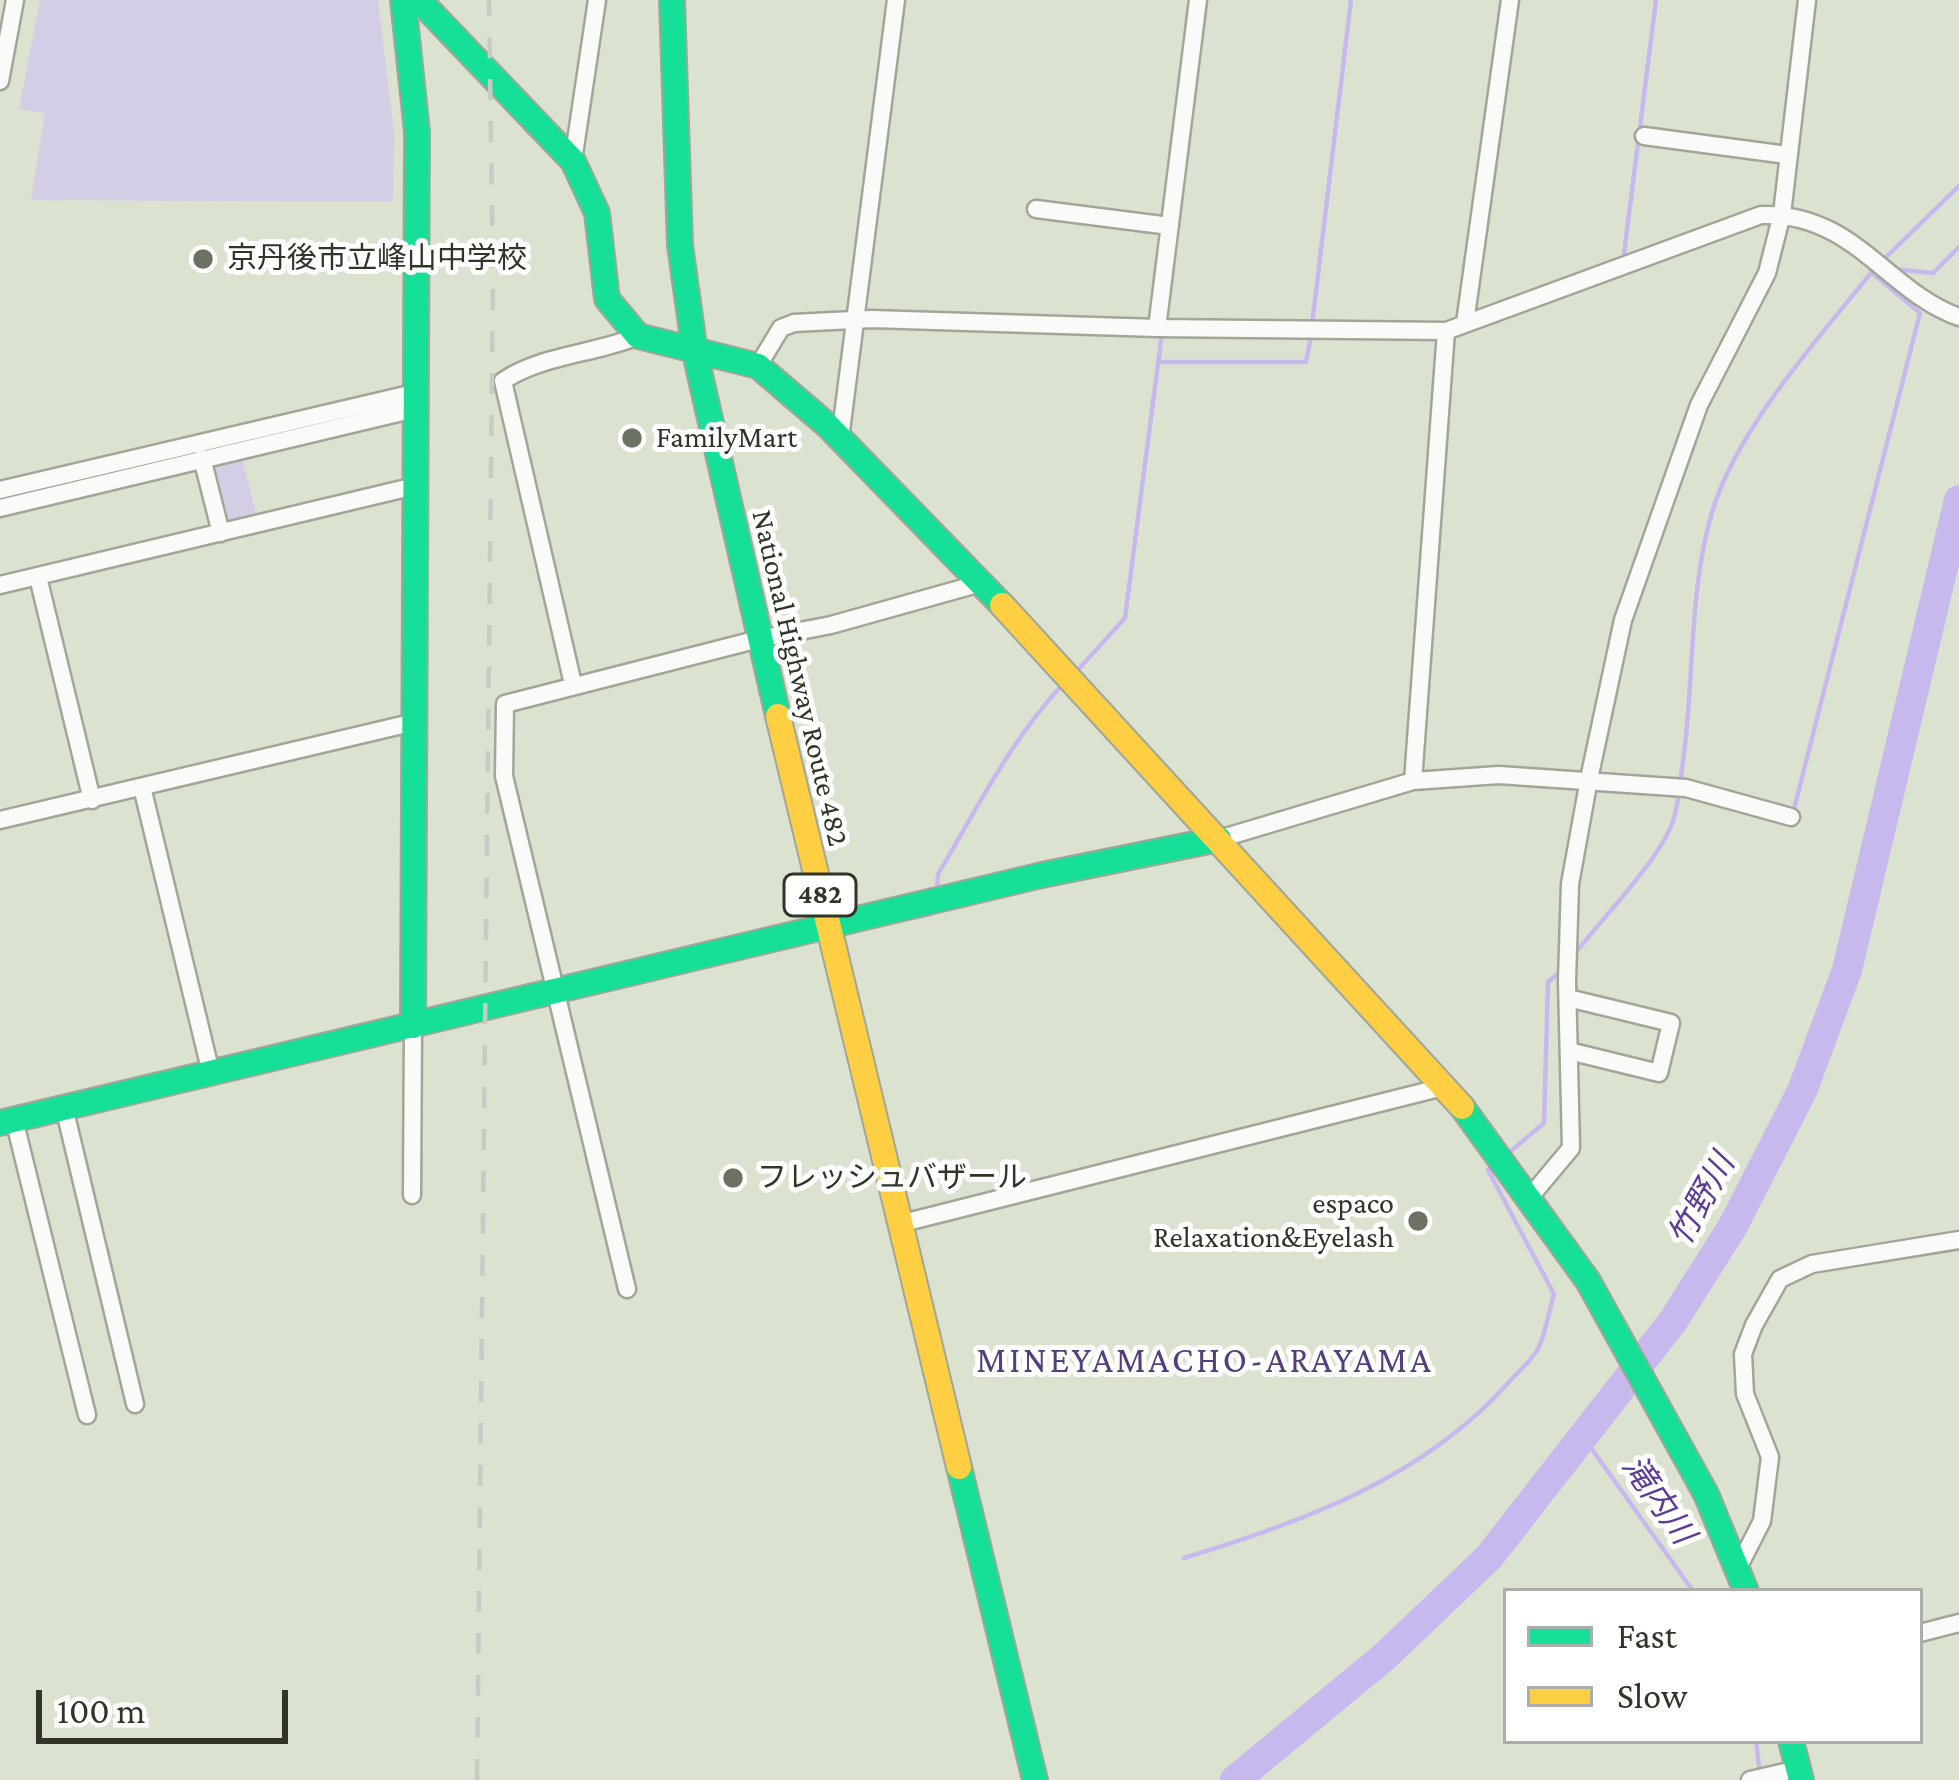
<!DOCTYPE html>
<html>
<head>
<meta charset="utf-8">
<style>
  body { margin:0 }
  #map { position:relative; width:1959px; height:1780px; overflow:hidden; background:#dbe2d0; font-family:"Crimson Pro",serif }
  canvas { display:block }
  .legend { position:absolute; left:1503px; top:1588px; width:420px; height:156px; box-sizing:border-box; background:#fff; border:3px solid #acaea9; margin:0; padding:15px 21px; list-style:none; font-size:36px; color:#303528 }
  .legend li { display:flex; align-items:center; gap:24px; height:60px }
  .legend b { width:60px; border:3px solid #acaea9 }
  .scale { position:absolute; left:36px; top:1690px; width:252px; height:54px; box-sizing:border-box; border:6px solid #303528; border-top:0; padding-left:15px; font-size:36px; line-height:42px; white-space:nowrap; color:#303528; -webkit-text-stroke:9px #fff; paint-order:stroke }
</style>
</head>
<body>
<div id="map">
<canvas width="1959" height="1780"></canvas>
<ul class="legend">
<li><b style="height:15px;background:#16e098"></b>Fast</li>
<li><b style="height:15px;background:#ffcf43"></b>Slow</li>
</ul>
<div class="scale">100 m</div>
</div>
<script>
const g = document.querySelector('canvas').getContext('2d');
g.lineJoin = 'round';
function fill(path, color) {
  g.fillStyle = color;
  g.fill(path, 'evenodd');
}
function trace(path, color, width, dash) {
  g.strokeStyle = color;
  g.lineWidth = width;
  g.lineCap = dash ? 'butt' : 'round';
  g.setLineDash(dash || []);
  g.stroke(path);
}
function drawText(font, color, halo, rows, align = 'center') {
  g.font = font + ' "Crimson Pro","Noto Sans JP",serif';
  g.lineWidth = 10;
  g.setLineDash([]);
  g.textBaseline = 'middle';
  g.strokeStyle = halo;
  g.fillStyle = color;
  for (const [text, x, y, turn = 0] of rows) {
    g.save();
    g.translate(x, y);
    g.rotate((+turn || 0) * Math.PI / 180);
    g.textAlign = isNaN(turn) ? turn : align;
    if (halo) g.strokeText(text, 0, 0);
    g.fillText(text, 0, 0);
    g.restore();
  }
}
const green = new Path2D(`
  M 40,0 L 378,0 L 394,132 L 393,202 L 31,200 L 45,113 L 19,109 Z
  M 241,455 L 257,517 L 226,526 L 210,462 Z`);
const stream = new Path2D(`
  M 1624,254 L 1656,0
  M 1884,259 L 1959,186
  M 1892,269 L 1933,273 L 1959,247
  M 1312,325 L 1351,0
  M 1158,362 L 1306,362 L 1311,336
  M 1076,672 L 1125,618 L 1162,333
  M 1794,809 L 1920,313 L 1871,272
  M 937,892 L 938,874 C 978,807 1010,741 1063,684
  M 913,918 L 931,914 L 933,908
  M 1574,955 C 1602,918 1656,864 1672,824 C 1679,805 1680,781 1683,761 C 1695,676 1688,592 1713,509 C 1739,426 1821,335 1875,268
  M 520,1011 L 655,979
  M 1506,1155 L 1544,1123 L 1548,982 L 1563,969
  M 1584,1438 L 1693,1591
  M 1184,1558 C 1303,1522 1424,1478 1509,1382 C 1519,1371 1533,1359 1539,1347 C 1546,1331 1549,1311 1554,1294 L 1488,1170 L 1493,1166
  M 1756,1741 L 1760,1774`);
const river = new Path2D(`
  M 1235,1780 L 1384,1657 L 1489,1557 L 1673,1321 L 1733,1226 L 1802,1091 L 1847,970 L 1959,500`);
const street = new Path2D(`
  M 0,81 L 15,0
  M 1644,136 L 1787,155
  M 573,161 L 597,0
  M 1036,209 L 1170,226
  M 1465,323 L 1510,0
  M 1157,328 L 1198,0
  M 758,366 L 781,328 L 794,323 L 872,319 L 1157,328 L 1446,331 L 1761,215 C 1854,212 1887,292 1959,317
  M 840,439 L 896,0
  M 202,458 L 221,533
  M 0,490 L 414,393
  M 0,508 L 415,409
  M 38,577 L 92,800
  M 0,585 L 415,486
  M 573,684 L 503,381 C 541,355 595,354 638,336
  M 1413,781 L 1446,331
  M 142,787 L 211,1073
  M 0,820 L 415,722
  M 1219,839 L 1413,781 L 1499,775 L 1686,788 L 1791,817
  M 1568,998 L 1671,1023 L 1659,1073 L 1569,1051
  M 64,1107 L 135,1404
  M 14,1119 L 87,1415
  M 412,1195 L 413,1026
  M 1530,1197 L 1571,1148 L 1567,981 L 1570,884 L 1589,779 L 1623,620 L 1699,405 L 1767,273 L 1782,214 L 1807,0
  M 899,1224 L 1447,1086
  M 627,1289 L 504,776 L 505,704 L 759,639 L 831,625 L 981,583
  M 1738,1568 L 1762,1521 L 1770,1457 L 1745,1394 L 1743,1354 L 1754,1325 L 1780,1279 L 1812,1264 L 1959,1240
  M 1920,1633 L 1959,1623
  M 1750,1780 L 1798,1769`);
const fast = new Path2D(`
  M 403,0 L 417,132 L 413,1026
  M 419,0 L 573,161 L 597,213 L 607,299 L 638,336 L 758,366 L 827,425 L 1002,605
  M 672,0 L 680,245 L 695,353 L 778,716
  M 1462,1107 L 1588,1281 L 1706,1494 L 1746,1591
  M 0,1123 L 1042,875 L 1219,839
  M 959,1467 L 1035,1780
  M 1791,1741 L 1801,1780`);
const slow = new Path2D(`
  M 1002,605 L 1462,1107
  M 778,716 L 959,1467`);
const rail = new Path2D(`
  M 477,1780 L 493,281 L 489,0`);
const markers = [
  [203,259,12,"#6c7263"],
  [632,438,12,"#6c7263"],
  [733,1178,12,"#6c7263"],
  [1418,1221,12,"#6c7263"]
];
const shields = [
  [820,895,72]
];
const shieldNames = [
  ["482",820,895]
];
const poiNames = [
  ["京丹後市立峰山中学校",227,259],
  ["FamilyMart",656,438],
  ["フレッシュバザール",757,1178],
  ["espaco",1394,1204,"right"],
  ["Relaxation&Eyelash",1394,1238,"right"]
];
const streetNames = [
  ["National Highway Route 482",800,678,77]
];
const waterNames = [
  ["竹野川",1702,1200,-61],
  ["滝内川",1658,1500,55]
];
const quarterNames = [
  ["MINEYAMACHO-ARAYAMA",1205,1361]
];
fill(green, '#d3cee5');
trace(stream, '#c7b9ee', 4.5);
trace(river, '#c7b9ee', 30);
trace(street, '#a1a698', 21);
trace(fast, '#a1a698', 28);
trace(slow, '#a1a698', 28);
trace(street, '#fafbf8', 16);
trace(fast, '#16e098', 24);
trace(slow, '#ffcf43', 24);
trace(rail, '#c8cac6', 4.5, [21, 21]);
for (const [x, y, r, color] of markers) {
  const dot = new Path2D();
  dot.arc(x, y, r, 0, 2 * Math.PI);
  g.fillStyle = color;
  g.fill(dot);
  trace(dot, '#fff', 4.5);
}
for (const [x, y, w] of shields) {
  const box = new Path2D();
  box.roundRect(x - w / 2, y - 21, w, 42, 9);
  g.fillStyle = '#fff';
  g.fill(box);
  trace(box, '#303528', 3);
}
drawText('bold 27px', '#303528', null, shieldNames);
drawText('30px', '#303528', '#fff', poiNames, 'left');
drawText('30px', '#303528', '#fff', streetNames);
drawText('italic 33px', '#5e3b9b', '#fff', waterNames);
g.letterSpacing = '3px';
drawText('36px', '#533f7d', '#fff', quarterNames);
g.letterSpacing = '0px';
</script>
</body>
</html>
